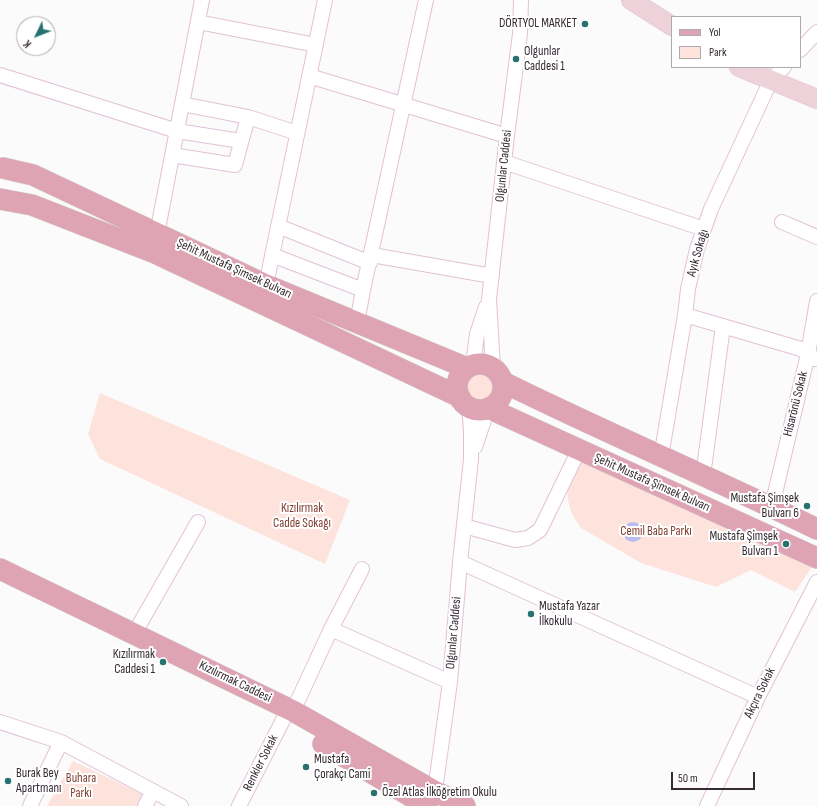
<!DOCTYPE html>
<html>
<head>
<meta charset="utf-8">
<style>
  body { margin:0 }
  #map { position:relative; width:817px; height:806px; overflow:hidden; background:#fbfbfb; font-family:"Sofia Sans Condensed",sans-serif }
  canvas { display:block }
  .legend { position:absolute; left:671px; top:16px; width:130px; height:52px; box-sizing:border-box; background:#fff; border:1px solid #afaaad; margin:0; padding:5px 7px; list-style:none; font-size:12px; color:#362a33 }
  .legend li { display:flex; align-items:center; gap:8px; height:20px }
  .legend b { width:20px; border:1px solid #afaaad }
  .north { position:absolute; left:16px; top:16px; width:40px; height:40px; box-sizing:border-box; background:#fff; border:1px solid #afaaad; border-radius:50%; rotate:227deg; font-size:11px; font-weight:700; line-height:16px; text-align:center; color:#362a33 }
  .north::after { content:''; display:block; margin:auto; width:14px; height:18px; background:#277271; clip-path:polygon(50% 0,100% 100%,50% 72%,0 100%) }
  .scale { position:absolute; left:671px; top:772px; width:84px; height:18px; box-sizing:border-box; border:2px solid #362a33; border-top:0; padding-left:5px; font-size:12px; line-height:14px; white-space:nowrap; color:#362a33; -webkit-text-stroke:3px #fff; paint-order:stroke }
</style>
</head>
<body>
<div id="map">
<canvas width="817" height="806"></canvas>
<ul class="legend">
<li><b style="height:5px;background:#dea4b3"></b>Yol</li>
<li><b style="height:11px;background:#fee3dd"></b>Park</li>
</ul>
<div class="north">K</div>
<div class="scale">50 m</div>
</div>
<script>
const g = document.querySelector('canvas').getContext('2d');
g.lineJoin = 'round';
function fill(path, color) {
  g.fillStyle = color;
  g.fill(path, 'evenodd');
}
function trace(path, color, width, dash) {
  g.strokeStyle = color;
  g.lineWidth = width;
  g.lineCap = dash ? 'butt' : 'round';
  g.setLineDash(dash || []);
  g.stroke(path);
}
function drawText(font, color, halo, rows, align = 'center') {
  g.font = font + ' "Sofia Sans Condensed",sans-serif';
  g.lineWidth = 4;
  g.setLineDash([]);
  g.textBaseline = 'middle';
  g.strokeStyle = halo;
  g.fillStyle = color;
  for (const [text, x, y, turn = 0] of rows) {
    g.save();
    g.translate(x, y);
    g.rotate((+turn || 0) * Math.PI / 180);
    g.textAlign = isNaN(turn) ? turn : align;
    if (halo) g.strokeText(text, 0, 0);
    g.fillText(text, 0, 0);
    g.restore();
  }
}
const green = new Path2D(`
  M467 387a13 13 0 1 1 26 0a13 13 0 1 1-26 0Z
  M 100,393 L 350,500 L 325,564 L 100,459 L 88,434 Z
  M 581,460 L 812,567 L 795,592 L 751,570 L 716,587 L 641,563 L 581,528 C 572,516 564,499 569,483 C 571,475 577,467 581,460 Z
  M 73,761 L 147,796 L 141,806 L 47,806 Z`);
const water = new Path2D(`
  M623 532a10 10 0 1 1 20 0a10 10 0 1 1-20 0Z`);
const street = new Path2D(`
  M 198,22 L 316,45
  M 800,50 L 817,32
  M 0,75 L 177,131 L 241,141
  M 309,76 L 507,136
  M 182,104 L 248,117 L 297,133
  M 172,155 L 235,165 L 248,117
  M 504,162 L 704,229
  M 782,222 L 817,237
  M 278,226 L 370,263
  M 157,234 L 202,0
  M 272,255 L 363,290
  M 372,255 L 492,276
  M 266,285 L 325,0
  M 685,315 L 801,349 L 815,359
  M 357,323 L 363,290 L 426,0
  M 473,365 L 477,334 L 486,307
  M 493,368 L 489,299 L 507,136 L 520,34 L 521,0
  M 475,447 L 488,408
  M 661,457 L 685,315 L 688,289 L 697,249 L 711,209 L 771,80 L 784,67
  M 703,476 L 723,326
  M 772,506 L 808,354 L 817,301
  M 464,526 L 515,540 L 528,538 L 540,530 L 579,450
  M 460,562 L 758,697
  M 331,629 L 450,682
  M 134,634 L 198,522
  M 293,711 L 331,629 L 362,569
  M 0,722 L 61,742 L 181,806
  M 434,798 L 450,682 L 460,562 L 471,459 L 471,430 L 469,406
  M 30,806 L 61,742
  M 145,806 L 153,791
  M 239,806 L 283,720
  M 707,806 L 758,697 L 817,582`);
const secondary = new Path2D(`
  M 631,0 L 672,26
  M 739,67 L 817,99`);
const primary = new Path2D(`
  M 3,168 L 33,175 L 266,285 L 467,368
  M 0,199 L 32,205 L 155,253 L 460,397
  M457 387a23 23 0 1 1 46 0a23 23 0 1 1-46 0Z
  M 503,382 C 606,433 713,478 817,529
  M 488,408 L 817,558
  M 0,569 L 293,711 L 434,791 L 465,806
  M 323,744 L 427,806`);
const markers = [
  [585,24,4,"#277271"],
  [516,59,4,"#277271"],
  [807,506,4,"#277271"],
  [786,544,4,"#277271"],
  [531,614,4,"#277271"],
  [163,662,4,"#277271"],
  [306,767,4,"#277271"],
  [8,781,4,"#277271"],
  [374,793,4,"#277271"]
];
const poiNames = [
  ["DÖRTYOL MARKET",577,24,"right"],
  ["Olgunlar",524,52],
  ["Caddesi 1",524,67],
  ["Mustafa Şimşek",799,499,"right"],
  ["Bulvarı 6",799,514,"right"],
  ["Mustafa Şimşek",778,537,"right"],
  ["Bulvarı 1",778,552,"right"],
  ["Mustafa Yazar",539,607],
  ["İlkokulu",539,622],
  ["Kızılırmak",155,655,"right"],
  ["Caddesi 1",155,670,"right"],
  ["Mustafa",314,760],
  ["Çorakçı Cami",314,775],
  ["Burak Bey",16,774],
  ["Apartmanı",16,789],
  ["Özel Atlas İlköğretim Okulu",382,793]
];
const streetNames = [
  ["Olgunlar Caddesi",504,166,-84],
  ["Ayık Sokağı",698,253,-74],
  ["Şehit Mustafa Şimsek Bulvarı",234,269,25],
  ["Hisarönü Sokak",796,404,-76],
  ["Şehit Mustafa Şimsek Bulvarı",652,483,24],
  ["Olgunlar Caddesi",454,633,-85],
  ["Kızılırmak Caddesi",235,682,26],
  ["Akçıra Sokak",760,693,-64],
  ["Renkler Sokak",261,763,-63]
];
const parkNames = [
  ["Kızılırmak",302,509],
  ["Cadde Sokağı",302,524],
  ["Cemil Baba Parkı",656,532],
  ["Buhara",81,779],
  ["Parkı",81,794]
];
fill(green, '#fee3dd');
fill(water, '#b8bdec');
trace(street, '#e2c1d8', 16);
trace(secondary, '#e2c1d8', 20);
trace(primary, '#d7d4d6', 22);
trace(street, '#fff', 14);
trace(secondary, '#eed2d9', 19);
trace(primary, '#dea4b3', 21);
for (const [x, y, r, color] of markers) {
  const dot = new Path2D();
  dot.arc(x, y, r, 0, 2 * Math.PI);
  g.fillStyle = color;
  g.fill(dot);
  trace(dot, '#fff', 1.5);
}
drawText('13px', '#362a33', '#fff', poiNames, 'left');
drawText('13px', '#362a33', '#fff', streetNames);
drawText('13px', '#813e30', '#fff', parkNames);
</script>
</body>
</html>
